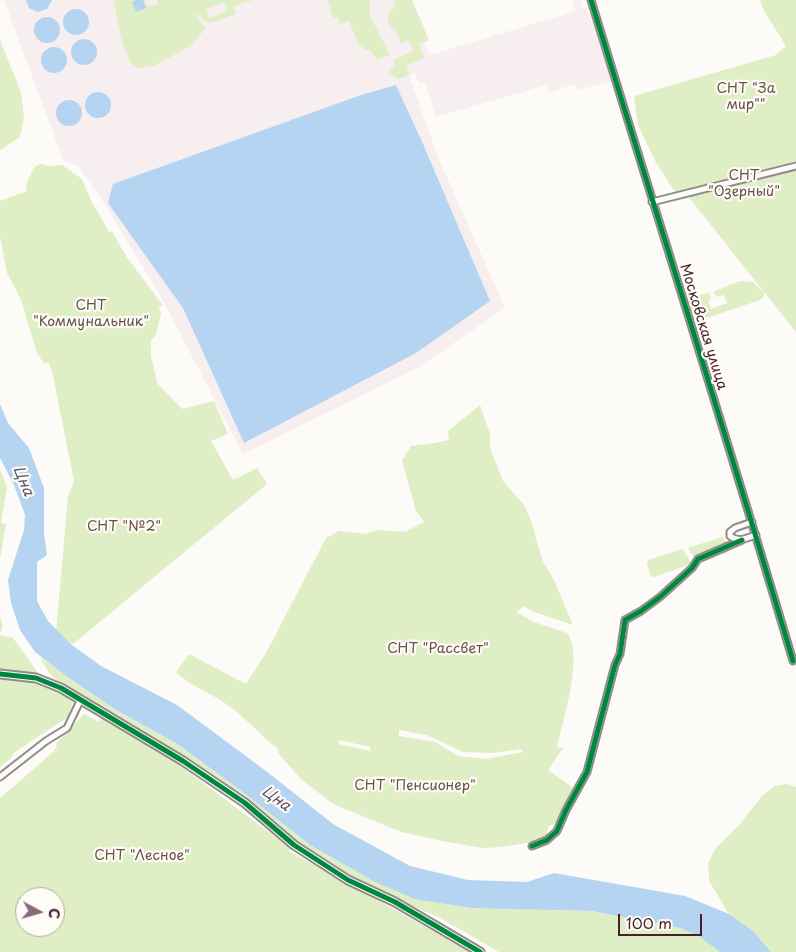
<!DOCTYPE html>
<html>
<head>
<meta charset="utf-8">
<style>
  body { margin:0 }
  #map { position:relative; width:796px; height:952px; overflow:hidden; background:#fcfbf8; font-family:"Playpen Sans",sans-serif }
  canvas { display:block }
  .north { position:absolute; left:15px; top:887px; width:50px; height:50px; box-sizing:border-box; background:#fdfcf7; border:1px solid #b5a4a5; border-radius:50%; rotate:96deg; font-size:14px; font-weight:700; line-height:20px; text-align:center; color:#4a1f2b }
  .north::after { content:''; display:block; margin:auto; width:18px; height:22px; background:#886c73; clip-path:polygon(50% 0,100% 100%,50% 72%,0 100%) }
  .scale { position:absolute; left:618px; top:914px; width:84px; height:22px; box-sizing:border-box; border:2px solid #4a1f2b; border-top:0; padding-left:6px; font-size:15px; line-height:18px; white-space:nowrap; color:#4a1f2b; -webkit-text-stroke:4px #fdfcf7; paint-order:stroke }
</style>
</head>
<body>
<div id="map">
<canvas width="796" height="952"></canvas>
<div class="north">С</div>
<div class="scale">100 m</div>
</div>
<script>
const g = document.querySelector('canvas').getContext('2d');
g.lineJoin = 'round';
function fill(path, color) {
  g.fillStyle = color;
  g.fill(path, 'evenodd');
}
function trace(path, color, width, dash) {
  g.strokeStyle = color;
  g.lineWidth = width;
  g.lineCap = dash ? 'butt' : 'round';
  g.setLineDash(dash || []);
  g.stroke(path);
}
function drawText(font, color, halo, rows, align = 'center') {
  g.font = font + ' "Playpen Sans",sans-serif';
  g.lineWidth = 4.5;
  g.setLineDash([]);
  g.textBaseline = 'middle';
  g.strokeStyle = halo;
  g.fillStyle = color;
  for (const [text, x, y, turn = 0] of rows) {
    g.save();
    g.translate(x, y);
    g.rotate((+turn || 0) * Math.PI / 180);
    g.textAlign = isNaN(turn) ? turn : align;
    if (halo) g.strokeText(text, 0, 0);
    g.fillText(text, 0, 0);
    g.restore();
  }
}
const built = new Path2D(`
  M 4,0 L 412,0 L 429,40 L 424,42 L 430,55 L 576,11 L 573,0 L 580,0 L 582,9 L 586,8 L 588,13 L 591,13 L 613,81 L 578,90 L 576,84 L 549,92 L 547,85 L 436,117 L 425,82 L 419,83 L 415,73 L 409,75 L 437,155 L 505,308 L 419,367 L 243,454 L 159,293 L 100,197 L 78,166 L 63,160 Z`);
const green = new Path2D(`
  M 113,0 L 136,0 L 132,2 L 146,8 L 143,0 L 145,0 L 148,7 L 158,4 L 157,0 L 253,0 L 234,6 L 236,14 L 210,23 L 205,21 L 198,14 L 196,16 L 206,28 L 190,46 L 156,65 L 141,68 L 134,66 L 130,61 L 123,45 ZM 224,2 L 227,11 L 209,18 L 206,9 Z
  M 328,0 L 370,0 L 370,16 L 390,55 L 377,60 L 369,49 L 364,50 L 362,46 L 359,45 L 349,21 L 340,24 L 337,17 L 333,18 Z
  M 393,0 L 412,0 L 429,40 L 419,44 L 424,58 L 406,65 L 409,75 L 398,79 L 389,73 L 395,64 L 393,60 L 414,51 L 409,40 L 401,44 L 396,30 L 390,26 L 388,19 L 388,15 L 395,6 Z
  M 760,0 L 796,0 L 796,332 L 687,195 L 675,192 L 655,161 L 638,125 L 634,96 L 776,55 L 786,46 L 764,11 Z
  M 0,40 L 21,92 L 24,118 L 20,137 L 0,150 Z
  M 42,164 L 48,166 L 62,165 L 82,179 L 93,204 L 109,232 L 112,231 L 126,256 L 161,303 L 162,306 L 159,307 L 161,314 L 155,337 L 151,339 L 151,356 L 157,383 L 182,409 L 214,401 L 228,434 L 211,441 L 233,480 L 257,468 L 267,484 L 73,644 L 56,633 L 68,496 L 74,481 L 53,376 L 49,363 L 43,362 L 37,353 L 21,300 L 7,273 L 0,236 L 0,201 L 27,191 L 26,185 L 34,167 Z
  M 740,281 L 753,282 L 764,293 L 763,298 L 760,300 L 698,321 L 694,320 L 687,299 L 690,296 L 709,293 L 711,298 L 708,301 L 711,309 L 727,303 L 724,295 L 717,297 L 713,292 Z
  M 480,405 L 490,434 L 490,448 L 503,481 L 524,505 L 531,521 L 543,562 L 553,578 L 573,625 L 534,612 L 524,606 L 516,612 L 534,622 L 567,633 C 584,654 563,722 557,747 L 563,748 L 548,770 L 573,788 L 556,823 L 548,827 L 546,840 L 501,847 L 483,848 L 442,841 L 401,832 L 333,804 L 301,779 L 278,753 L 279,750 C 261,736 247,719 229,706 C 212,693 191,687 176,672 L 189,654 L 246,684 L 266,653 L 326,538 L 339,531 L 365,534 L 377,530 L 405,532 L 424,522 L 416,511 L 402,460 L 411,446 L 435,443 L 449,440 L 448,431 ZM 399,730 L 427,735 L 463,752 L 493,753 L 521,749 L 523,752 L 485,759 L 458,756 L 435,742 L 399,736 ZM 339,740 L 370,747 L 370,751 L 339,744 Z
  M 0,469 L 7,487 L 1,523 L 6,524 L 0,558 Z
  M 722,537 L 724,538 L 729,549 L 728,552 L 697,563 L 688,548 Z
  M 683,549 L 692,564 L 654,577 L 651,576 L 647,564 L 648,560 Z
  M 0,617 L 3,625 L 0,635 L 13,638 L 38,673 L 0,670 Z
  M 40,657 L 116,710 L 176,743 L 244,793 L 310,845 L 373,881 L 545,910 L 592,911 L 680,928 L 700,937 L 720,952 L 499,952 L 440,918 L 357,881 L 308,853 L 166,748 L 65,687 L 49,673 Z
  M 0,676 C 26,680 55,680 73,702 L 68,717 L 15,752 L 10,759 L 0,767 Z
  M 84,714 L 99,722 L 102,717 L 142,743 L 174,761 L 290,848 L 289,851 L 471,952 L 0,952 L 0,798 L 51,754 L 57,747 L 56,744 ZM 25,897 L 55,897 L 55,927 L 25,927 Z
  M 787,784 L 796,787 L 796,952 L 771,952 L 753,931 L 729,914 L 709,881 L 708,863 L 716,848 L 739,825 L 762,796 L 775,786 Z`);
const water = new Path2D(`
  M 26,0 L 52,0 L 47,9 L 38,12 L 29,8 Z
  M 136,0 L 143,0 L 146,8 L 136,12 L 132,2 Z
  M63 22a13 13 0 1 1 26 0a13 13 0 1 1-26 0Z
  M34 30a13 13 0 1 1 26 0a13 13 0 1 1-26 0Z
  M71 52a13 13 0 1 1 26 0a13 13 0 1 1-26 0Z
  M41 60a13 13 0 1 1 26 0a13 13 0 1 1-26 0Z
  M 396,85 L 423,144 L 490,301 L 416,353 L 244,443 L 183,308 L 108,203 L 113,184 L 361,95 Z
  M85 105a13 13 0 1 1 26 0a13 13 0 1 1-26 0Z
  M56 113a13 13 0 1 1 26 0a13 13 0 1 1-26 0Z
  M 0,404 L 8,423 L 29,448 L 44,488 L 44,533 L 47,555 L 37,562 L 37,601 L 48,621 L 72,645 L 101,666 L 177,705 L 266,771 L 333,824 L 410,866 L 468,880 L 527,882 L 554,873 L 685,896 L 729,914 L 753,931 L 771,952 L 720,952 L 700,937 L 680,928 L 592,911 L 473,908 L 415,899 L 373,881 L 310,845 L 244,793 L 176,743 L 116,710 L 65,675 L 35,652 L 20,630 L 11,603 L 8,580 L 24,530 L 25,515 L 14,485 L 0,458 Z`);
const minor = new Path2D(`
  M 591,0 C 658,220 728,440 793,661
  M 652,202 L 796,166
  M 752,522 L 735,528 L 730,532 L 730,536 C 739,543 746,538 756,535
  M 0,777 L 46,741 L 67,728 L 80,701
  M 532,846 L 547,840 L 557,831 L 566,810 L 587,772 L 615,665 L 620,654 L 625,620 L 641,611 L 660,597 L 692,568 L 698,559 L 742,540`);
const tertiary = new Path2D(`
  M 0,674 L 36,678 L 61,688 L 183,761 L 245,803 L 294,845 L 348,880 L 395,902 L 480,952`);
const cycleway = new Path2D(`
  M 591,0 C 658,220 728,440 793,661
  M 0,674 L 36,678 L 61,688 L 183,761 L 245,803 L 294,845 L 348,880 L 395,902 L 480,952
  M 532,846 L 547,840 L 557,831 L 566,810 L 587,772 L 615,665 L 620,654 L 625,620 L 641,611 L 660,597 L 692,568 L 698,559 L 742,540`);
const parkNames = [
  ["СНТ \"За",746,89],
  ["мир\"\"",746,105],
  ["СНТ",744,176],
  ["\"Озерный\"",744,192],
  ["СНТ",91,306],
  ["\"Коммунальник\"",91,322],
  ["СНТ \"№2\"",124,527],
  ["СНТ \"Рассвет\"",438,649],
  ["СНТ \"Пенсионер\"",415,786],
  ["СНТ \"Лесное\"",142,856]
];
const streetNames = [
  ["Московская улица",703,327,73]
];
const waterNames = [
  ["Цна",23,481,68],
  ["Цна",276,799,36]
];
fill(built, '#f7eef0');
fill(green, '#dfeec4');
fill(water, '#b5d4f2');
trace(minor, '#928a8b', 9);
trace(tertiary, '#928a8b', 11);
trace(minor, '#fbfbf9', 5);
trace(tertiary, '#fbfbf9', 7);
trace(cycleway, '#00873e', 5);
drawText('14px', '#6a5047', '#fdfcf7', parkNames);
drawText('14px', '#4a1f2b', '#fdfcf7', streetNames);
drawText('italic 15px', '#615166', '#fdfcf7', waterNames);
</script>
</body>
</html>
